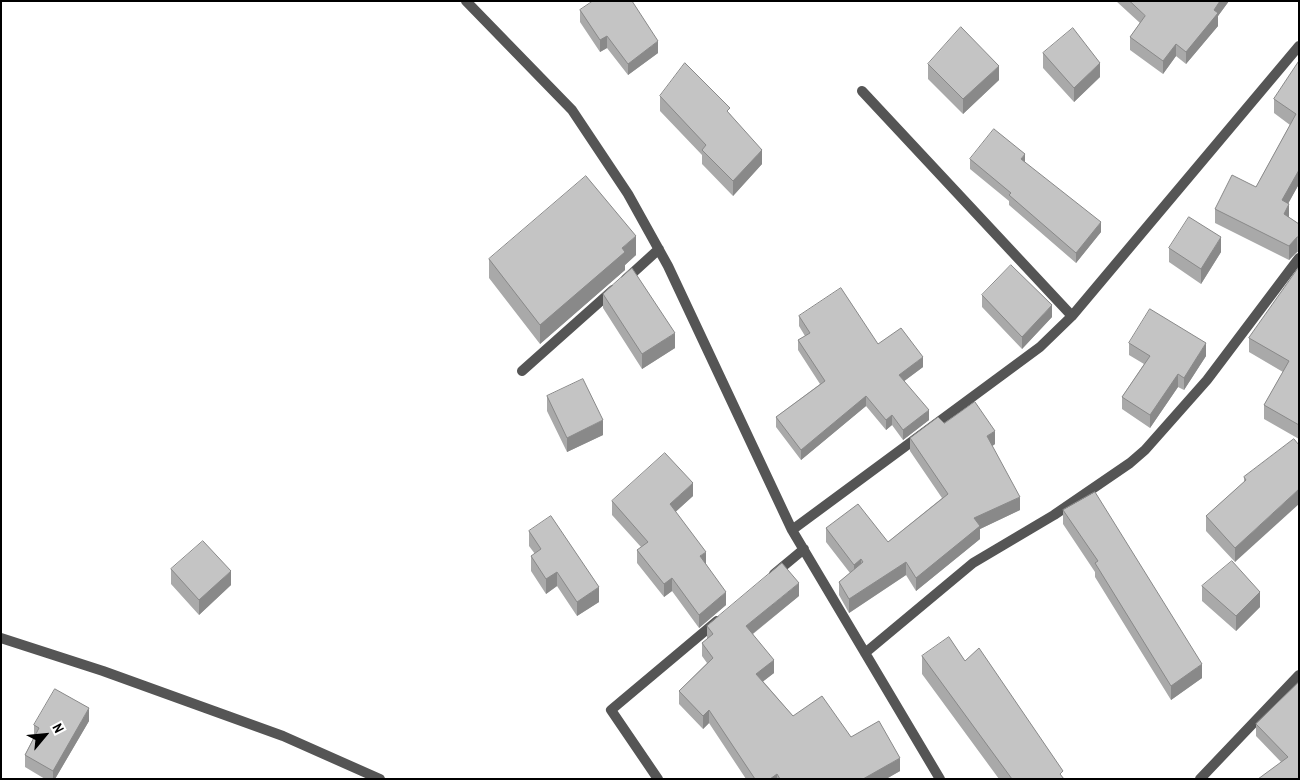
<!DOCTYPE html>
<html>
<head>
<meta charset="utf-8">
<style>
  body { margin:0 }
  #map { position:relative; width:1300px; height:780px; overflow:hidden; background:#fff; font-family:"Archivo Narrow",sans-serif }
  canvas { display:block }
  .frame { position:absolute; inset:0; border:2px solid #000; pointer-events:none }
  .north { position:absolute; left:20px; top:710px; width:50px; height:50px; -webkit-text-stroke:4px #fff; paint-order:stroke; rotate:62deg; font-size:14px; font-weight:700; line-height:20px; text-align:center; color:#000 }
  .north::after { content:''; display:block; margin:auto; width:18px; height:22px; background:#000; clip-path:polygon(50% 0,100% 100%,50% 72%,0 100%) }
</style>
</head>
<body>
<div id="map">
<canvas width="1300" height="780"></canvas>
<div class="frame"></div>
<div class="north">N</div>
</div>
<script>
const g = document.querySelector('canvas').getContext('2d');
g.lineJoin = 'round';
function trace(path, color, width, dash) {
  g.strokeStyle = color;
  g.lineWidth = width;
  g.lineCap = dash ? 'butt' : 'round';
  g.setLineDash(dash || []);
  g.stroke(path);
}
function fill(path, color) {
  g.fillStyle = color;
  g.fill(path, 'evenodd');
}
const street = new Path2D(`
  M 466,1 L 572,110 L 628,194 L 668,266 L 792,530 L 940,779
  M 862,91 L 1072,316
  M 626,279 L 659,249
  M 522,371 L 613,290
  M 792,530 L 1040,347 L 1072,316 L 1299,46
  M 774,574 L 804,549
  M 1,638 L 103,671 L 283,736 L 380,779
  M 865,653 L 973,563 L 1054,515 L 1130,463 L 1145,450 L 1207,380 L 1299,258
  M 658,779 L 611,710 L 717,621
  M 1200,779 L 1299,675`);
const wall = new Path2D(`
  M 1116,1 L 1229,1 L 1218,16 L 1218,26 L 1186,64 L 1176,56 L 1163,74 L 1130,50 L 1130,37 L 1140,23 Z
  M 580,10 L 658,53 L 628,75 L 607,48 L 600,52 L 580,22 Z
  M 1043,53 L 1100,77 L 1074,102 L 1043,68 Z
  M 1299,61 L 1299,184 L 1288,203 L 1289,217 L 1299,224 L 1299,252 L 1297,252 L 1289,260 L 1215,223 L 1215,209 L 1256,187 L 1290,125 L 1274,113 L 1274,99 Z
  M 928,64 L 999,80 L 963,114 L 928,79 Z
  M 660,96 L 730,114 L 762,164 L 733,196 L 702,164 L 702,155 L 660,111 Z
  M 970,159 L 1025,162 L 1101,232 L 1076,263 L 1009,205 L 1009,201 L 970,169 Z
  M 1169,248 L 1221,252 L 1201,284 L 1169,262 Z
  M 636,255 L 625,265 L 625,270 L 540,344 L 489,278 L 489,259 Z
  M 1299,267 L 1299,439 L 1264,419 L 1264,405 L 1283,372 L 1249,352 L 1249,338 Z
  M 603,294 L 675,348 L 642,369 L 603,308 Z
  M 982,295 L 1052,317 L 1022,349 L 982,307 Z
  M 799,316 L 878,344 L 923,367 L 904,381 L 929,420 L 903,440 L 892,425 L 886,430 L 866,406 L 801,460 L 776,427 L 776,417 L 820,384 L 798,350 L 798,340 L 805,336 L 799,326 Z
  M 1129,343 L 1206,356 L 1184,390 L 1178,387 L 1150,428 L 1122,409 L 1122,397 L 1144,364 L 1129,355 Z
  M 547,396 L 603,435 L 567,452 L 547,411 Z
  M 944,423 L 995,444 L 992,446 L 1020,510 L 980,529 L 980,539 L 916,591 L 906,575 L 849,613 L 839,595 L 839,582 L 850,573 L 826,542 L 826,528 L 888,542 L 942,498 L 910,451 L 910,438 Z
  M 1294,439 L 1235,562 L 1206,531 L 1206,516 L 1244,482 L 1244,477 Z
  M 693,496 L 675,512 L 706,564 L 726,605 L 699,628 L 672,591 L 664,597 L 637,563 L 637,550 L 641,547 L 612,515 L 612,501 Z
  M 1063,510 L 1202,678 L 1171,700 L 1095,577 L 1095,572 L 1063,524 Z
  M 529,531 L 599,602 L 577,616 L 557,586 L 546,594 L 531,571 L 531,556 L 535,554 L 529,546 Z
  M 171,569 L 231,585 L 199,615 L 171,584 Z
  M 1202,586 L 1260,607 L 1236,631 L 1202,601 Z
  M 799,596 L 753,634 L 774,673 L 763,681 L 793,716 L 851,737 L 900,771 L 886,779 L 746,779 L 709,723 L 703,729 L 679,704 L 679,691 L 707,663 L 702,656 L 702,643 L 707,639 L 707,626 Z
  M 922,656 L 965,661 L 1064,779 L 999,779 L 922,674 Z
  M 1299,682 L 1299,779 L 1281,762 L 1256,736 L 1256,724 Z
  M 89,721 L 55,779 L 45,779 L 25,767 L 25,755 L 34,737 L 34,725 Z`);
const shadedWall = new Path2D(`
  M 1220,1 L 1229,1 L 1218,16 L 1218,26 L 1186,64 L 1186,52 Z
  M 607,36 L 607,48 L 600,52 L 600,40 Z
  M 658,41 L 658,53 L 628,75 L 628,64 Z
  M 1176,44 L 1176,56 L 1163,74 L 1163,61 Z
  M 1100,63 L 1100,77 L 1074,102 L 1074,88 Z
  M 999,66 L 999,80 L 963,114 L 963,99 Z
  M 762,150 L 762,164 L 733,196 L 733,181 Z
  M 1025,154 L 1025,164 L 1021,159 Z
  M 1299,170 L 1299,184 L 1282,215 L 1282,200 Z
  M 1289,204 L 1289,218 L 1284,214 Z
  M 1101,222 L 1101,232 L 1076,263 L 1076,253 Z
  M 636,236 L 636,255 L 625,265 L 625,270 L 540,344 L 540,325 L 622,248 Z
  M 1221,237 L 1221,252 L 1201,284 L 1201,269 Z
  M 1297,237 L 1297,252 L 1289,260 L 1289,246 Z
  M 1052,305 L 1052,317 L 1022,349 L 1022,337 Z
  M 675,333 L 675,348 L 642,369 L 642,354 Z
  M 1206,343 L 1206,356 L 1184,390 L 1184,378 Z
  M 923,357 L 923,367 L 899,385 L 899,375 Z
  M 1178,374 L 1178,387 L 1150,428 L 1150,415 Z
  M 866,396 L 866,406 L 801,460 L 801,450 Z
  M 929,410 L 929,420 L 903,440 L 903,430 Z
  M 892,415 L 892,425 L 886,430 L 886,420 Z
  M 603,420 L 603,435 L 567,452 L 567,438 Z
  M 995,431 L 995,444 L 987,450 L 987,436 Z
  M 693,483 L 693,496 L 670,517 L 670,504 Z
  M 1299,489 L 1299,504 L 1235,562 L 1235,548 Z
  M 1020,497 L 1020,510 L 980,529 L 980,539 L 916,591 L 916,578 L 974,518 Z
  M 706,552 L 706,565 L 700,556 Z
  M 861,559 L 861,572 L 854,578 L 854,565 Z
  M 906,562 L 906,575 L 849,613 L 849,599 Z
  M 231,571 L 231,585 L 199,615 L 199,600 Z
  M 557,572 L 557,586 L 546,594 L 546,579 Z
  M 672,578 L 672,591 L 664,597 L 664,584 Z
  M 799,583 L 799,596 L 746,639 L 746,626 Z
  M 599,587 L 599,602 L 577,616 L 577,602 Z
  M 726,592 L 726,605 L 699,628 L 699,615 Z
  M 1260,592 L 1260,607 L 1236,631 L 1236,616 Z
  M 774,660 L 774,673 L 756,687 L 756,674 Z
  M 1202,664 L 1202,678 L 1171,700 L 1171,686 Z
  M 89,708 L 89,721 L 55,779 L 53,779 L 53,771 Z
  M 709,710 L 709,723 L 703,729 L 703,716 Z
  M 900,758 L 900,771 L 886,779 L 863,779 Z
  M 777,774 L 777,779 L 770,779 Z`);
const building = new Path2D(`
  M 593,1 L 632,1 L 658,41 L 628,64 L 607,36 L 600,40 L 580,10 Z
  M 1130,1 L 1220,1 L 1214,10 L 1218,13 L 1186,52 L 1176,44 L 1163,61 L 1130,37 L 1145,16 Z
  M 961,27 L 999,66 L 963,99 L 928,64 Z
  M 1073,28 L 1100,63 L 1074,88 L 1043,53 Z
  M 1299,61 L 1299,170 L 1282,200 L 1289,204 L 1284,214 L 1299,224 L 1299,237 L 1297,237 L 1289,246 L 1215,209 L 1232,175 L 1256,187 L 1296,114 L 1274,99 Z
  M 685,63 L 730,108 L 727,111 L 762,150 L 733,181 L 702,150 L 706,145 L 660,96 Z
  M 994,129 L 1025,154 L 1021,159 L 1101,222 L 1076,253 L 1009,195 L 1011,193 L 970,159 Z
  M 586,176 L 636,236 L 622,248 L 625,252 L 540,325 L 489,259 Z
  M 1189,217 L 1221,237 L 1201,269 L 1169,248 Z
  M 1011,265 L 1052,305 L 1022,337 L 982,295 Z
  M 1299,267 L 1299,425 L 1264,405 L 1289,361 L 1249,338 Z
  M 632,268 L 675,333 L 642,354 L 603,294 Z
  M 841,288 L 878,344 L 901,328 L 923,357 L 899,375 L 929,410 L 903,430 L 892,415 L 886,420 L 866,396 L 801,450 L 776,417 L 825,381 L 798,340 L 810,333 L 799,316 Z
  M 1150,309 L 1206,343 L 1184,378 L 1178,374 L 1150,415 L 1122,397 L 1150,356 L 1129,343 Z
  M 583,379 L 603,420 L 567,438 L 547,396 Z
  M 975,402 L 995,431 L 987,436 L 1020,497 L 974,518 L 980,526 L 916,578 L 906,562 L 849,599 L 839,582 L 863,562 L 861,559 L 854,565 L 826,528 L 858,504 L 888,542 L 948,494 L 910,438 L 938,417 L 944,423 Z
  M 1294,439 L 1299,445 L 1299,489 L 1235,548 L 1206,516 L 1246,480 L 1244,477 Z
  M 665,453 L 693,483 L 670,504 L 706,552 L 700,556 L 726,592 L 699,615 L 672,578 L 664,584 L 637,550 L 648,542 L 612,501 Z
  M 1095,492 L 1202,664 L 1171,686 L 1095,563 L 1098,561 L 1063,510 Z
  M 551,516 L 599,587 L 577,602 L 557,572 L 546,579 L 531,556 L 541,549 L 529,531 Z
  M 203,541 L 231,571 L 199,600 L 171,569 Z
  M 1232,561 L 1260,592 L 1236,616 L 1202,586 Z
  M 782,563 L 799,583 L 746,626 L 774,660 L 756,674 L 793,716 L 822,696 L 851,737 L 879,721 L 900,758 L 863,779 L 780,779 L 777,774 L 770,779 L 755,779 L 709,710 L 703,716 L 679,691 L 713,658 L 702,643 L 713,634 L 707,626 Z
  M 949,637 L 965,661 L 979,648 L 1063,771 L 1060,774 L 1064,779 L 1012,779 L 922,656 Z
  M 1299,682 L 1299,779 L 1258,779 L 1288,757 L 1256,724 Z
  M 55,689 L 89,708 L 53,771 L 25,755 L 39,728 L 34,725 Z`);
trace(street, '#555', 10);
fill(wall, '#a9a9a9');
fill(shadedWall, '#898989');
fill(building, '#c4c4c4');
trace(building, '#898989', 1);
</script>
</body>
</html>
